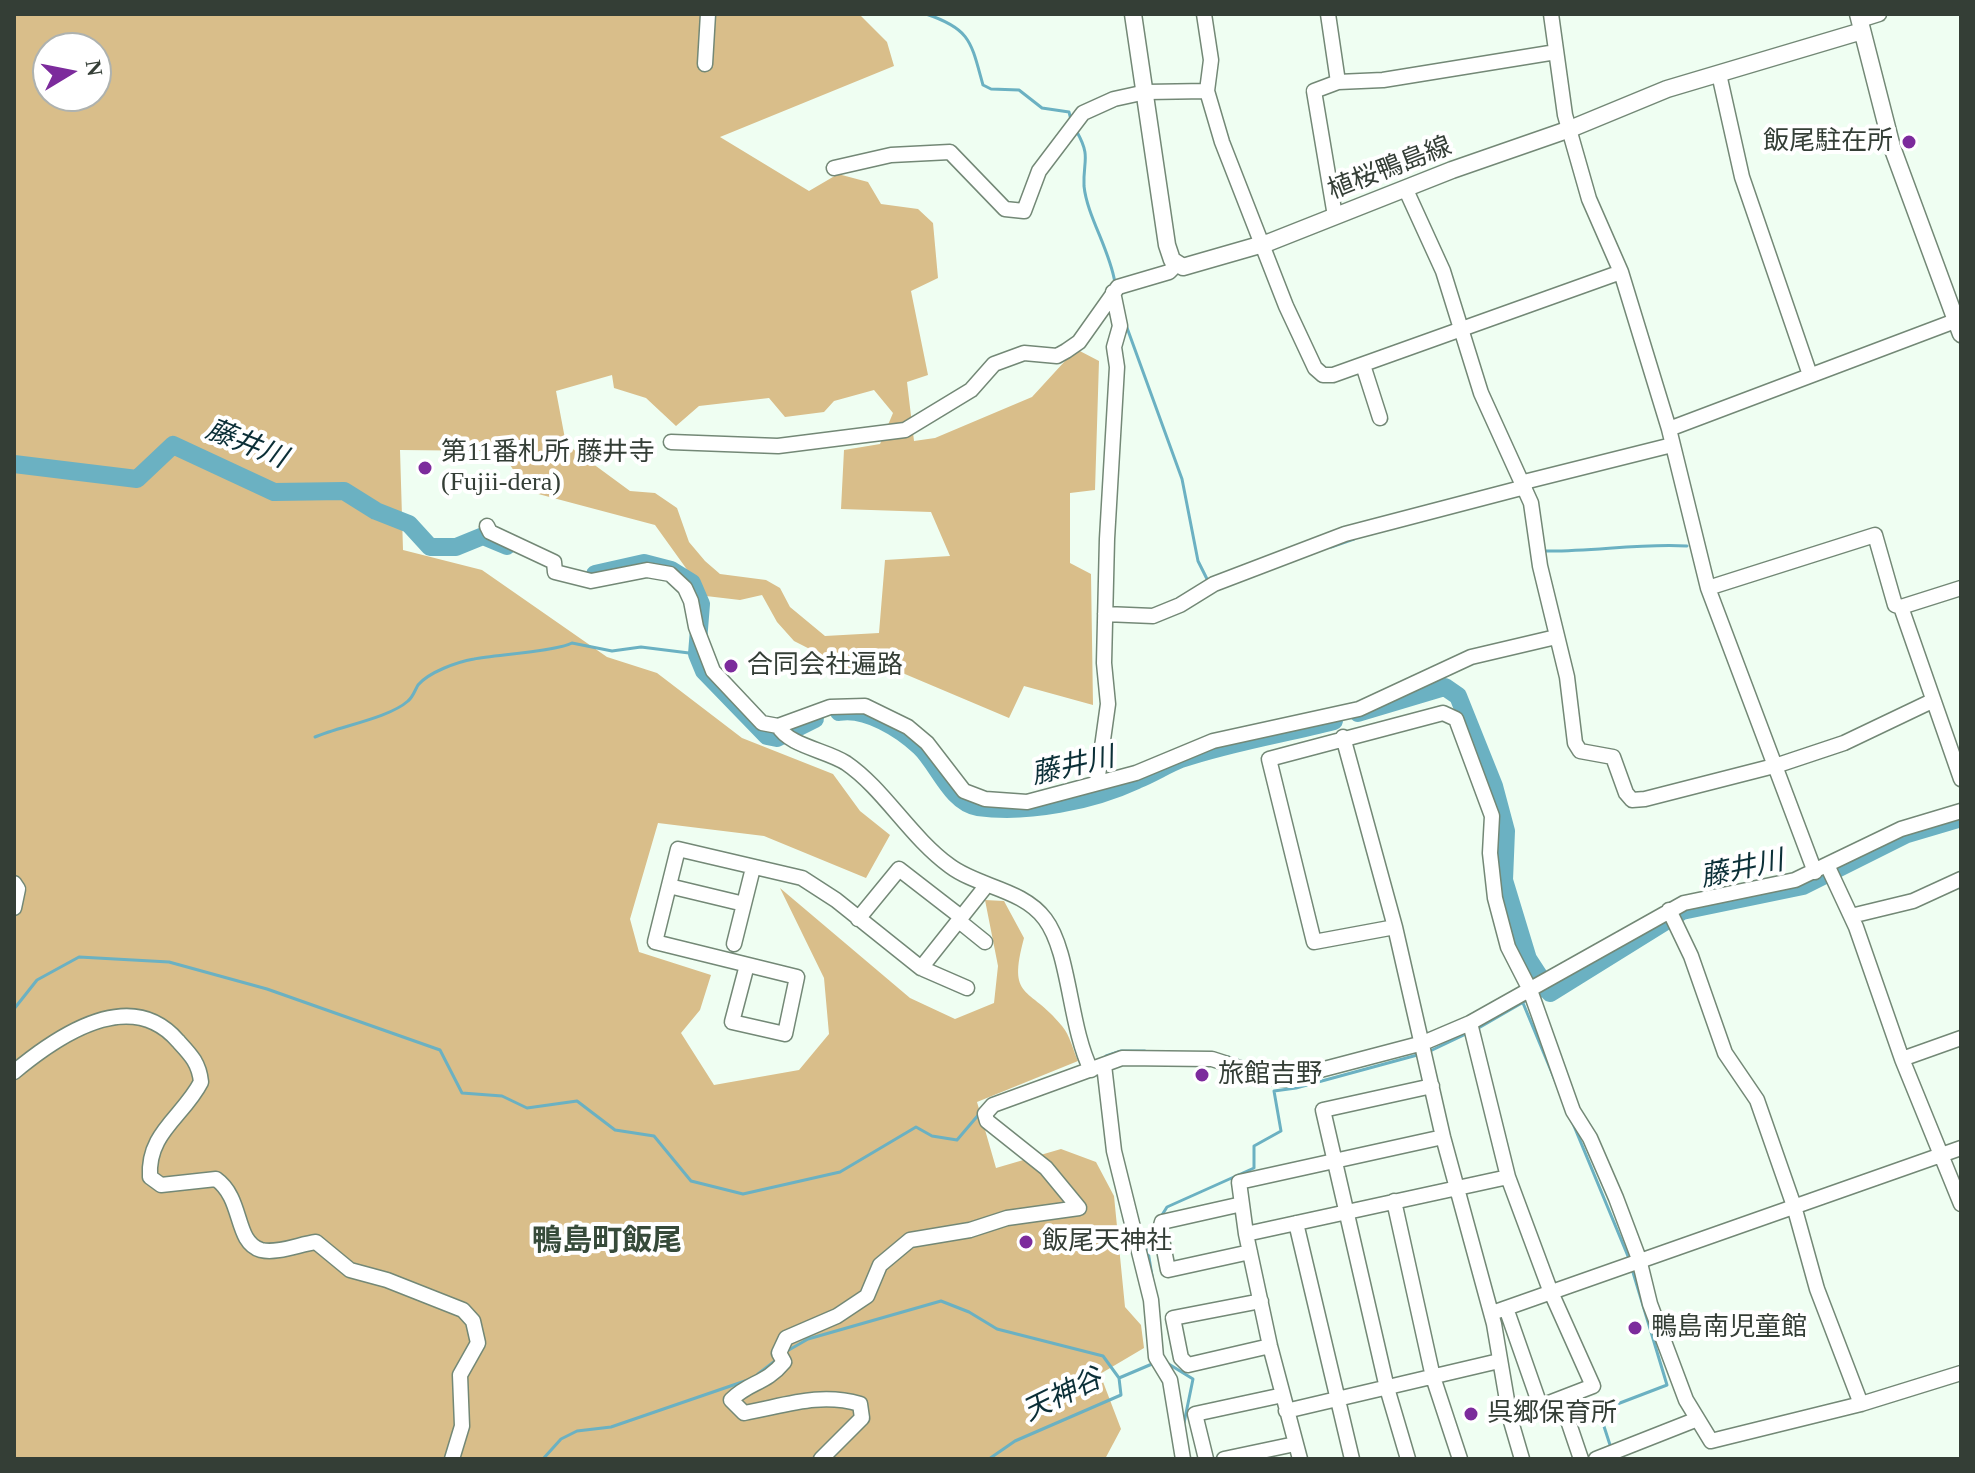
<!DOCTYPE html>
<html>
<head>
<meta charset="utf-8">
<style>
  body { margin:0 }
  #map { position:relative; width:1975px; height:1473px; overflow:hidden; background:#effef2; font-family:"Times New Roman",serif }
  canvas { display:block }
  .frame { position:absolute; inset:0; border:16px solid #343e36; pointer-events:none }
  .north { position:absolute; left:32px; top:32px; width:80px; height:80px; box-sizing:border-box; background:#fff; border:2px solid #aeb2af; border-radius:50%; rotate:80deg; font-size:22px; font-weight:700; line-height:32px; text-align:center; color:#343e36 }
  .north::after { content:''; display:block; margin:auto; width:28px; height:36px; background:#7c2b9c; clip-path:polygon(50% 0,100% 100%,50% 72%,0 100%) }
</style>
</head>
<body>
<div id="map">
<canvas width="1975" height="1473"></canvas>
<div class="frame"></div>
<div class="north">N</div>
</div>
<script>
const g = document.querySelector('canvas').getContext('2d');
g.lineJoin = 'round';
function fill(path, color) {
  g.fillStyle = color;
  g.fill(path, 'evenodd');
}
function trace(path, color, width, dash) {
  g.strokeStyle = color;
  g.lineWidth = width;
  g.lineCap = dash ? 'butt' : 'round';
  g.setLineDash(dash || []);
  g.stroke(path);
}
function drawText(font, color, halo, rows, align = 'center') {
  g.font = font + ' "Times New Roman","Noto Sans JP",serif';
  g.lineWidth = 8;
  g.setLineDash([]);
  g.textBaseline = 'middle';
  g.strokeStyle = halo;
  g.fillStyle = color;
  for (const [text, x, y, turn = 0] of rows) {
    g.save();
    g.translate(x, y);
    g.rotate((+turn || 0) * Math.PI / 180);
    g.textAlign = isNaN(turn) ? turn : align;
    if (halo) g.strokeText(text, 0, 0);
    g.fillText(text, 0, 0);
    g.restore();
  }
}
const forest = new Path2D(`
  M 14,14 L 859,14 L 887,42 L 894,66 L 720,137 L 809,191 L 838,174 L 868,182 L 881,204 L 918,209 L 933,223 L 938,278 L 911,291 L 928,375 L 907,382 L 914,441 L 935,438 L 1032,397 L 1076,349 L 1099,361 L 1095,490 L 1070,493 L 1070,563 L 1091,574 L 1093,705 L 1024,686 L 1009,718 L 893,669 L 847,668 L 794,641 L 777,622 L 762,595 L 740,600 L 706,596 L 655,525 L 527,491 L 501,451 L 400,450 L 403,550 L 482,570 L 607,657 L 657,673 L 742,738 L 833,774 L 860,811 L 890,835 L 866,878 L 764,836 L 658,823 L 630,919 L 639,952 L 711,975 L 700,1010 L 681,1033 L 714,1085 L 799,1070 L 829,1034 L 824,978 L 780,888 L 910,998 L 955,1019 L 994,1003 L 998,966 L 985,900 L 1004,901 L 1024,938 C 1007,1001 1029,985 1062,1026 C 1070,1035 1073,1050 1078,1061 L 977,1102 L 996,1168 L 1061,1149 L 1096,1162 L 1114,1196 L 1125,1307 L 1141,1325 L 1144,1348 L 1100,1374 L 1121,1429 L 1105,1459 L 14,1459 ZM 48,48 L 96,48 L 96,96 L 48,96 ZM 612,375 L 614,388 L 646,398 L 676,426 L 699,406 L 769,398 L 785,417 L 824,412 L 834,401 L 874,390 L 893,413 L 880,444 L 844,450 L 841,509 L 931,512 L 950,556 L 885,560 L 879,633 L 825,636 L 790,607 L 780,588 L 766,580 L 720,574 L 705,561 L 689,542 L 677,508 L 655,493 L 630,491 L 566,444 L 556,391 Z`);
const stream = new Path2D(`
  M 926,14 C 971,29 971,42 983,85 L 991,89 L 1019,90 L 1042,108 L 1069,112 L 1071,120
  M 1077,132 C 1091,157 1083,160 1084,186 C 1087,216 1110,250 1115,283
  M 1126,325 L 1182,479 L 1198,561 L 1209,583
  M 1331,547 L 1354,539
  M 1544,551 C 1592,552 1639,543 1687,546
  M 315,737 C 341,726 389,718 408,701 C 413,697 415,690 418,685 C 429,672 457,662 474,659 C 494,655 558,651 572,643 L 612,651 L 641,647 L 697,654
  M 1538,997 L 1550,993
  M 1523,1003 L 1630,1261
  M 14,1009 L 37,980 L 79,957 L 169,962 L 267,989 L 440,1050 L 462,1093 L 502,1096 L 527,1108 L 577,1101 L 615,1130 L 654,1136 L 691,1181 L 743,1194 L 840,1172 L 916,1127 L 932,1136 L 957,1140 L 980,1113
  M 1475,1030 L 1527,1000
  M 1428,1052 L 1468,1033
  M 1106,1056 L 1121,1051 L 1145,1051
  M 1228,1057 L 1263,1068
  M 1162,1215 L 1167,1207 L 1254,1168 L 1254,1146 L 1281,1131 L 1274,1091 L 1296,1088 L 1421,1054
  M 1153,1282 L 1146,1239 L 1155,1225
  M 787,1351 L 808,1339 L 941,1301 L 969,1312 L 997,1329 L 1103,1356 L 1119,1378
  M 1167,1363 L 1193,1379 L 1184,1423
  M 758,1374 L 775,1361
  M 1611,1448 L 1599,1411 L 1667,1385 L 1632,1269
  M 543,1459 L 561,1439 L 577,1431 L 611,1427 L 748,1380
  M 989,1459 L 1015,1441 L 1121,1395 L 1119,1378 L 1152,1364`);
const river = new Path2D(`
  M 14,464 L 137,479 L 173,445 L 274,492 L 344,491 L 376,511 L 409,524 L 430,547 L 456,547 L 483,536 L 507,546
  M 595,574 L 644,563 L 671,570 L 692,583 L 701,604 L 697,654 L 704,671 L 767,736 L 777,738 L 815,719
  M 839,712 C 866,707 901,729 920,747 C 938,764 951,803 978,807 C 1027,814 1092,801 1137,780 C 1152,774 1166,765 1181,759 C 1231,742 1283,734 1334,721
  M 1358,713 L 1445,687 L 1458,696 L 1494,786 L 1506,831 L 1504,880 L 1528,959 L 1541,979
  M 1546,988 L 1550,993 L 1682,911 L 1803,886 L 1907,834 L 1961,818`);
const minor = new Path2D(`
  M 1204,14 L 1211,60 L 1207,91 L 1222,142 L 1286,306 L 1315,368 L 1323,375 L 1333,375 L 1621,272
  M 1328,14 L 1338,82 L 1314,91 L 1335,216
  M 1551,14 L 1565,115 L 1589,199 L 1621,272 L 1669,429 L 1708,588 L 1815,872
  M 1860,20 L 1879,14
  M 705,64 L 708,14
  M 1719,74 L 1742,177 L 1810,375
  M 1338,82 L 1383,80 L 1556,52
  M 834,168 L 891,155 L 950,152 L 1005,209 L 1024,211 L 1039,171 L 1083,113 L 1114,99 L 1146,92 L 1207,91
  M 1406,190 L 1443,271 L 1481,393 L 1531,503 L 1540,566 L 1567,677 L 1575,743 L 1580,751 L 1613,757 L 1626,793 L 1632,800 L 1645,799 L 1778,765 L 1844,743 L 1932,701
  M 1363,365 L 1380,418
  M 1669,429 L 1955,321
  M 671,442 L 778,446 L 905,430 L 971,390 L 994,364 L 1024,353 L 1057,356 L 1066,351 L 1079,342 L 1118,287 L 1169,272 L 1177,264
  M 1524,482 L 1672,445
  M 487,526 L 490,532 L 554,562 L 555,572 L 591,581 L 647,570 L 670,574 L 685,588 L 691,601 L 696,627 L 713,671 L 762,723 L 778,726 L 830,707 L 865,706 L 908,727 L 927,743 L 964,791 L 985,799 L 1027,802 L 1136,773 L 1213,741 L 1359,709 L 1471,657 L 1556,637
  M 1708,588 L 1875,535 L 1895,605 L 1901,607 L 1961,779
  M 1901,607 L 1961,588
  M 1105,614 L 1153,616 L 1180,605 L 1214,584 L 1345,534 L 1525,487
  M 778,726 C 789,746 826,750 846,763 C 884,789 910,837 950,866 C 978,887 1023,889 1045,919 C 1070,952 1069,1026 1091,1070
  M 1343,737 L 1395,927 L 1443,1137 L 1494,1324 L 1510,1418 L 1522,1459
  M 1097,783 L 1108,704 L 1104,663 L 1107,539 L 1117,367 L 1114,347 L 1120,326 L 1113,292
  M 1828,867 L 1856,927 L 1902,1059 L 1961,1204
  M 14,883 L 18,889 L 14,908
  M 669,886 L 744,904
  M 1669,910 L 1691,956 L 1725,1053 L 1757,1100 L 1794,1206 L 1817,1289 L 1861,1404
  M 1851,916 L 1913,901 L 1961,879
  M 858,919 L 899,869 L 961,917
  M 959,921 L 985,942
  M 1395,927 L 1314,942 L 1269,759 L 1443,713 L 1456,719 L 1492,816 L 1490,853 L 1495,898 L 1508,947 L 1530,990 L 1573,1111 L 1590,1138 L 1616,1198 L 1639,1259 L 1650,1304 L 1686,1400 L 1711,1441 L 1861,1404 L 1961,1373
  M 734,944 L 752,872
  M 747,965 L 732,1022 L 785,1034 L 797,977 L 655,942 L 678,849 L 802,878 L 836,900 L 921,968 L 967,988
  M 921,968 L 986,886
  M 1470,1023 L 1508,1177 L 1550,1290 L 1593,1386 L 1510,1418
  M 1902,1059 L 1961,1038
  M 1104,1065 L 1114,1151 L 1151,1300 L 1156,1357 L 1170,1380 L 1183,1459
  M 14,1072 C 56,1037 130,985 178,1041 C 191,1055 199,1063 201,1082 C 183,1117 147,1133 150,1177 L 161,1185 L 216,1179 C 244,1199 234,1242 261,1250 C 277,1254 300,1244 316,1242 L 350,1270 L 387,1280 L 463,1310 L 473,1321 L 478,1343 L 460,1375 L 462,1426 L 452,1459
  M 1394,1201 L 1433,1377 L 1460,1459
  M 1242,1204 L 1162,1222 L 1160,1229 L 1168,1270 L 1250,1252
  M 1296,1223 L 1352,1459
  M 1246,1234 L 1508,1177
  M 1261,1301 L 1173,1318 L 1181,1358 L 1188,1365 L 1270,1346
  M 1506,1308 L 1541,1408
  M 1492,1313 L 1961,1148
  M 1561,1400 L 1581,1459
  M 1286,1411 L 1499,1361
  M 821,1459 L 862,1418 L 860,1404 C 819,1392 784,1406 744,1413 L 731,1400 C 750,1381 765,1385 784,1362 L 779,1353 L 786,1338 L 837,1316 L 867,1296 L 880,1265 L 910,1240 L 970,1230 L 1007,1218 L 1079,1208 L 1046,1168 L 987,1121 L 985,1114 L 993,1105 L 1122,1058 L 1212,1059 L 1271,1078 L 1286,1079 L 1423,1043 L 1470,1023 L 1684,903 L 1795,880 L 1901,829 L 1961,811
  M 1206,1459 L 1195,1414 L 1283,1395
  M 1224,1459 L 1295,1444
  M 1300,1459 L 1270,1346 L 1246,1234 L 1239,1182 L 1443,1137
  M 1408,1459 L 1387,1388 L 1323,1110 L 1432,1086
  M 1596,1459 L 1695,1420`);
const major = new Path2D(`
  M 1133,14 L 1167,245 L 1172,260 L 1183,267 L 1270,242 L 1452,170 L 1570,129 L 1667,89 L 1862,31
  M 1858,14 L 1892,147 L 1961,334`);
const markers = [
  [1909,142,8,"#7c2b9c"],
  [425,468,8,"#7c2b9c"],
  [731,666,8,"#7c2b9c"],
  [1202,1075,8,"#7c2b9c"],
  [1026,1242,8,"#7c2b9c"],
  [1635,1328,8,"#7c2b9c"],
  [1471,1414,8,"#7c2b9c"]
];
const poiNames = [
  ["飯尾駐在所",1893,142,"right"],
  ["第11番札所 藤井寺",441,453],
  ["(Fujii-dera)",441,483],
  ["合同会社遍路",747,666],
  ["旅館吉野",1218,1075],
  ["飯尾天神社",1042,1242],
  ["鴨島南児童館",1651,1328],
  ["呉郷保育所",1487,1414]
];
const streetNames = [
  ["植桜鴨島線",1390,169,-21]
];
const waterNames = [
  ["藤井川",246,445,22],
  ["藤井川",1073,767,-13],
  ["藤井川",1742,870,-12],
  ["天神谷",1063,1396,-26]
];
const quarterNames = [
  ["鴨島町飯尾",607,1242]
];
fill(forest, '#d9be8a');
trace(stream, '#6bb1c2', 3);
trace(river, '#6bb1c2', 18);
trace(minor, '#738876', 17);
trace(major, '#738876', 19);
trace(minor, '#fff', 14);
trace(major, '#fff', 16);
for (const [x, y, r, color] of markers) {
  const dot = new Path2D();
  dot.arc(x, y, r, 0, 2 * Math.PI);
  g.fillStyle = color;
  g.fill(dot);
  trace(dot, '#fff', 3);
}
drawText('26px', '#343e36', '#fff', poiNames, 'left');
drawText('26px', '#343e36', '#fff', streetNames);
drawText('italic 28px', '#0b2f37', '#fff', waterNames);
drawText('bold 30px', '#374b3a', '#fff', quarterNames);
</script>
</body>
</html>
